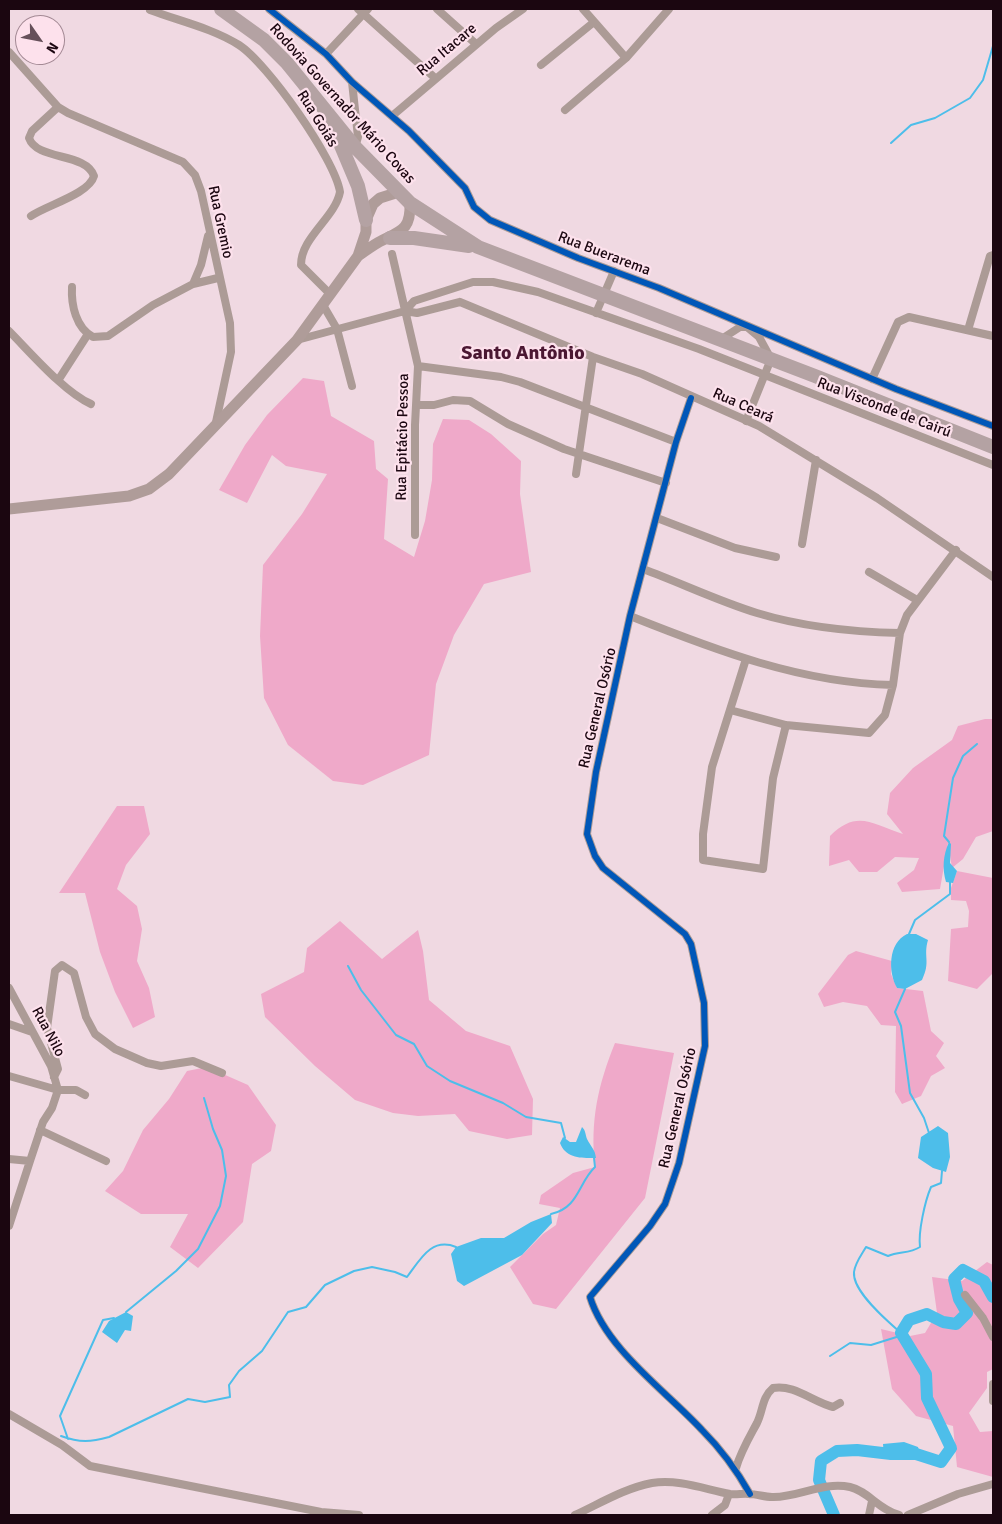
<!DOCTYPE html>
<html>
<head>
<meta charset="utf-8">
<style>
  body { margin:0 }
  #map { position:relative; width:1002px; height:1524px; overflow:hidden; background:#f0d9e2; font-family:Signika,sans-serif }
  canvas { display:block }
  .frame { position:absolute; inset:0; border:10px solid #1b0610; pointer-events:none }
  .north { position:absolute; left:15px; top:15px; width:50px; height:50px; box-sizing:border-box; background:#fde1ec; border:1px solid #a38994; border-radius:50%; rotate:123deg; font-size:14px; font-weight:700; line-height:20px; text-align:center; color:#1b0610 }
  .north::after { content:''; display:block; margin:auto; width:18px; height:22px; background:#66505a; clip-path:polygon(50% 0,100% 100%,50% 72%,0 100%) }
</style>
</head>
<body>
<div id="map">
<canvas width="1002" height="1524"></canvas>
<div class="frame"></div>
<div class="north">N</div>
</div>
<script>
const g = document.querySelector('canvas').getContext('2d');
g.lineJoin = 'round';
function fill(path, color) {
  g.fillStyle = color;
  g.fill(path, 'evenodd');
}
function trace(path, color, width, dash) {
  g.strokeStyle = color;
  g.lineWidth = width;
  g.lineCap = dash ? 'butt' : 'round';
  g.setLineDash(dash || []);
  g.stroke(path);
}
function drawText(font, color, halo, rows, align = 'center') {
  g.font = font + ' Signika,sans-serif';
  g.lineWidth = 4.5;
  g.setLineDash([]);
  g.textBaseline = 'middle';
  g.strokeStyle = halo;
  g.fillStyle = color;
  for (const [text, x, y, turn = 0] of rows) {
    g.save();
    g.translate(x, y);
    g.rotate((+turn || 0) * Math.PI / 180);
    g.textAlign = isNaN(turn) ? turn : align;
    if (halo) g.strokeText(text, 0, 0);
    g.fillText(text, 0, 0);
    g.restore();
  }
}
const forest = new Path2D(`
  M 303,378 L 324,381 L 331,416 L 374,441 L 376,469 L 388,479 L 384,539 L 414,557 L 425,521 L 432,480 L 433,444 L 443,419 L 469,420 L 491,434 L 521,461 L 520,494 L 531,572 L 484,584 L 454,635 L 436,684 L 429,755 L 363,785 L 333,781 L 288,745 L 264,698 L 260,636 L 263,565 L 302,514 L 327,474 L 286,466 L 272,455 L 247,503 L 219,490 L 245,445 L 267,415 Z
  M 985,719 L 993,719 L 993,831 L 976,837 L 963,859 L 952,868 L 948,843 L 940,889 L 902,892 L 897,883 L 914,870 L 919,858 L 895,857 L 877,872 L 859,872 L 849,860 L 829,866 L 830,836 C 857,809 872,824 903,834 L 887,814 L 890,793 L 913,768 L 952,740 L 958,726 Z
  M 117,806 L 144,806 L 150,834 L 126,865 L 117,889 L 137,906 L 142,929 L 137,961 L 149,988 L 155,1017 L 133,1028 L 115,992 L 100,952 L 85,893 L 59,893 Z
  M 957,871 L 993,878 L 993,973 L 977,989 L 948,981 L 951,929 L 968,927 L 969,911 L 966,901 L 951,900 L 951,888 Z
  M 340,921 L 382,959 L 418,930 L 423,951 L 429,1000 L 466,1031 L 510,1046 L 533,1099 L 532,1135 L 507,1139 L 469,1131 L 455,1114 L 418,1116 L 393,1113 L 355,1100 L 315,1066 L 265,1017 L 261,994 L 304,972 L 307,948 Z
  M 856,951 L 892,961 L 891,974 L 897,988 L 923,991 L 931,1031 L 944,1043 L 936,1056 L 945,1068 L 931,1076 L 921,1096 L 902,1104 L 895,1092 L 896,1026 L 881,1025 L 867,1006 L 843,1002 L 824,1007 L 818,994 L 848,955 Z
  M 615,1043 L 674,1053 L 645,1198 L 556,1309 L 533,1304 L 510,1267 L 543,1234 L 556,1225 L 560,1208 L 539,1204 L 541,1195 L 573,1173 L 595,1167 C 590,1121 598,1085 615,1043 Z
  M 207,1067 L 248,1085 L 276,1125 L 271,1151 L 252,1164 L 243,1222 L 198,1268 L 170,1247 L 188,1214 L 141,1214 L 105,1191 L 123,1171 L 143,1130 L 169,1099 L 187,1071 Z
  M 987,1262 L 993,1265 L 993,1369 L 987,1372 L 987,1388 L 969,1413 L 980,1432 L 993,1431 L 993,1477 L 957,1467 L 953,1426 L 916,1416 L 892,1389 L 881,1329 L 910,1336 L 925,1333 L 937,1313 L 932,1277 L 962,1281 Z`);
const water = new Path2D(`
  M 949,842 L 951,844 L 950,863 L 957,871 L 953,883 L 946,882 C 942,869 943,855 949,842 Z
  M 907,934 L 916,934 L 928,940 C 923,957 931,961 922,980 L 905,989 L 897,988 C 888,972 888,943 907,934 Z
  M 938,1126 L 948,1133 L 950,1157 L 946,1172 L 933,1168 L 918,1158 L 921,1137 Z
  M 582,1127 C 586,1131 585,1134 587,1139 C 591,1147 595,1149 596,1158 C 582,1158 566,1159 560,1143 L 563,1137 L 570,1142 L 576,1142 Z
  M 551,1214 L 552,1223 L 522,1255 L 464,1286 L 457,1281 L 451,1254 L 456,1247 L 481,1238 L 504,1238 L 531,1222 Z
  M 126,1312 L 133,1316 L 131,1331 L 125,1330 L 117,1343 L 102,1332 L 109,1321 Z
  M 904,1442 L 918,1447 L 920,1454 L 913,1460 L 907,1456 L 889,1459 L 884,1457 L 883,1444 Z`);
const stream = new Path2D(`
  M 891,143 L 911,125 L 935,118 L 970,98 L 983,80 L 993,46
  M 949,842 L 944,836 L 953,778 L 963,756 L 977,744
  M 909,934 L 915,920 L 950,894 L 950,882
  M 348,966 L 361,990 L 396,1035 L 414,1044 L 427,1066 L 450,1081 L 503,1103 L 526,1117 L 561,1123 L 565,1138
  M 905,989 L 895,1012 L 901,1026 L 910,1093 L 924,1118 L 929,1133
  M 551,1214 C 579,1208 578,1183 595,1167 L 594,1158
  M 126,1312 L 176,1271 L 198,1249 L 220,1206 L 226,1176 L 222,1150 L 213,1129 L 204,1098
  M 901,1333 C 887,1321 852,1291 854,1272 C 855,1263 862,1254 866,1247 L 888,1256 C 899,1251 909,1254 920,1247 C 918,1232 925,1201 931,1187 L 941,1183 L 942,1171
  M 830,1356 L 850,1343 L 871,1345 L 903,1335
  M 61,1436 C 80,1443 91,1442 109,1437 L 188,1399 L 205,1402 L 230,1397 L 229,1385 L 239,1371 L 262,1351 L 288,1312 L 306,1307 L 325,1285 L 354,1271 L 372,1267 L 395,1272 L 407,1277 C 420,1260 431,1237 456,1247
  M 68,1439 L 60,1416 L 103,1320 L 114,1318`);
const river = new Path2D(`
  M 834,1515 L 819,1480 L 821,1461 L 837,1451 L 857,1450 L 891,1454 L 916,1454 L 941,1462 L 951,1448 L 927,1398 L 926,1374 L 901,1333 L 909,1320 L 927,1314 L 943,1322 L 956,1324 L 967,1313 L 959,1299 L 954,1279 L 963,1270 L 984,1281 L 993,1297`);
const street = new Path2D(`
  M 269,9 L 326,54 L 352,82 L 409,131 L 465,188 L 474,207 L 490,220 L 578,258 L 659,288 L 896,389 L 993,426
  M 358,9 L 435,78
  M 437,9 L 476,44
  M 583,9 L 626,58
  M 150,10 C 179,21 212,28 239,45 C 267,63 335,159 340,192 C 335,218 301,237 301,265 L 330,294
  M 9,52 L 58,107 L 68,113 L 183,162 L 195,175 L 201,191 L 230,323 L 231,352 L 216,422
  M 326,54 L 368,9
  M 541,65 L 594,22
  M 352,82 L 358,137 L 355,147
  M 565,110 L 626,58 L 669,9
  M 392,116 L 496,28 L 523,9
  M 31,216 C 47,205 89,194 94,176 C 86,152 37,161 29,138 L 32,131 L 58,107
  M 392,254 L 418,366 L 415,425 L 415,535
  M 193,284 L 218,278
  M 72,287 C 71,305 76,328 93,337 L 108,336 L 153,305 L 193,284 L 201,265 L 208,236
  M 460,302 L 593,357 L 642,374 L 759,426 L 877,498 L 993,577
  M 323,305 L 337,329 L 352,386
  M 405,311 L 414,301 L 473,282 L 493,282 L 538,292 L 699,349 L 993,465
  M 596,313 L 614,271
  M 968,330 L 990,256 L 993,255
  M 9,331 C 30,352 64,392 91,404
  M 297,340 L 405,311 L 417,313 L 460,302
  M 720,340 L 740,327 L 747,327 L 759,337 L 771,359 L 746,421
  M 418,366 L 501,377 L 520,382 L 676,442
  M 59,379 L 88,334
  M 872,379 L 898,322 L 909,317 L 993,336
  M 691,398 L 676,442 L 630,616 L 596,772 L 587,834 L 595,856 L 603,868 L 685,934 L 691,944 L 704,1003 L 705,1046 L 679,1163 L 665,1204 L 650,1226 L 590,1297 C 606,1349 666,1391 702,1430 C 721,1449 737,1471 750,1494
  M 416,405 L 434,405 L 453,400 L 470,401 L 508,424 L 564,449 L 666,483
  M 576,474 L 593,357
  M 657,518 L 735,548 L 776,557
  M 802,544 L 816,460
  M 643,569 C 681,583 718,601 757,613 C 803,627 852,632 900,633
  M 869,572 L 917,600
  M 630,616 C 715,650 801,683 893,685
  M 746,659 L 712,767 L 703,834 L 703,860 L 763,869 L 773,778 L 786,725
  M 730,710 L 786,725 L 869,733 L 885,715 L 893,685 L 900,633 L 907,615 L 956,550
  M 9,988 L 51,1066 L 58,1090 L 52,1108 L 43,1122 L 30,1161
  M 9,1024 L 32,1032
  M 9,1076 L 58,1090 L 76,1090 L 85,1095
  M 54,1077 L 58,1069 L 47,1028 L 55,971 L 62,965 L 74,973 L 86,1017 L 95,1034 L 115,1049 L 147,1063 L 161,1066 L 193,1061 L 222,1073
  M 40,1130 L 106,1161
  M 9,1159 L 30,1161 L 9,1226
  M 965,1295 L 983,1318 L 993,1337
  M 993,1384 L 993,1401
  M 9,1414 L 62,1445 L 90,1466 L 321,1512 L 359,1515
  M 736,1468 C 741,1451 749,1438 757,1423 C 763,1411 762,1397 773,1388 C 794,1384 813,1402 833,1407 L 840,1403
  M 575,1515 C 599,1504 625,1488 652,1483 C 679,1479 704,1489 730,1494 C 737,1495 743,1493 749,1494 C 757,1494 764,1497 772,1497 C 798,1498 823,1481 850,1487 C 868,1491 879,1510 899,1515
  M 712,1515 L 725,1505 L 729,1494
  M 869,1515 L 872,1501
  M 908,1515 L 958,1494 L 993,1484`);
const primary = new Path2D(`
  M 358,256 C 365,251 372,246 379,242 C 400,231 411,231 410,203
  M 9,509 L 129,496 L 149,489 L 169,474 L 297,340 L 358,256 L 366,232 L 366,220 L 373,204 L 380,198 L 399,192`);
const highway = new Path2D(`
  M 221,9 L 264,40 L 287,63 L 355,147 L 410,203 L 478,247 L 815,376 L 993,447
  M 334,129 L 358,186 L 366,220
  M 390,238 L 414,238 L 469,246`);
const cycleway = new Path2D(`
  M 269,9 L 326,54 L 352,82 L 409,131 L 465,188 L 474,207 L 490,220 L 578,258 L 659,288 L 896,389 L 993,426
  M 691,398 L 676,442 L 630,616 L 596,772 L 587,834 L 595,856 L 603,868 L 685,934 L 691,944 L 704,1003 L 705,1046 L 679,1163 L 665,1204 L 650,1226 L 590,1297 C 606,1349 666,1391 702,1430 C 721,1449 737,1471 750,1494`);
const streetNames = [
  ["Rua Itacare",447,50,-40],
  ["Rodovia Governador Mário Covas",342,104,48],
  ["Rua Goiás",317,119,58],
  ["Rua Gremio",220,222,78],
  ["Rua Buerarema",604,254,21],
  ["Rua Ceará",743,406,24],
  ["Rua Visconde de Cairú",884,408,21],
  ["Rua Epitácio Pessoa",403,437,-89],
  ["Rua General Osório",598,708,-77],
  ["Rua Nilo",48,1032,62],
  ["Rua General Osório",678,1108,-77]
];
const districtNames = [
  ["Santo Antônio",523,354]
];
fill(forest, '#efa9c9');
fill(water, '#4dbeea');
trace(stream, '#4dbeea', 2);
trace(river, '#4dbeea', 12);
trace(street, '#ac9b96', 8);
trace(primary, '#af9c99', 11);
trace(highway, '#b4a2a3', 14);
trace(cycleway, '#0057b8', 6);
drawText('15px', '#1b0610', '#fde1ec', streetNames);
drawText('bold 20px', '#4b1732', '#fde1ec', districtNames);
</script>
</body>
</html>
